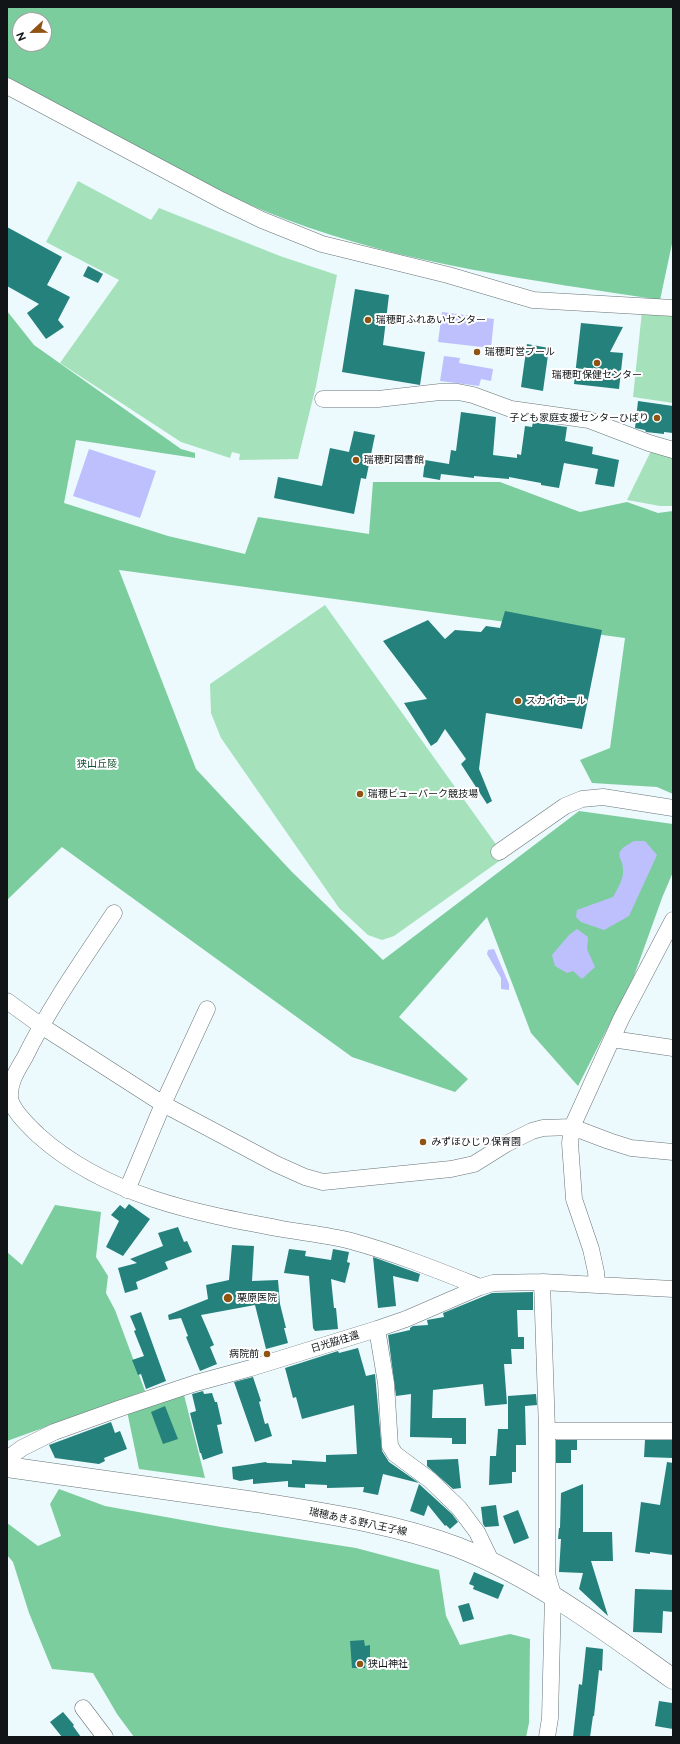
<!DOCTYPE html>
<html>
<head>
<meta charset="utf-8">
<style>
  body { margin:0 }
  #map { position:relative; width:680px; height:1744px; overflow:hidden; background:#ecf9fd; font-family:Raleway,sans-serif }
  canvas { display:block }
  .frame { position:absolute; inset:0; border:8px solid #111517; pointer-events:none }
  .north { position:absolute; left:12px; top:12px; width:40px; height:40px; box-sizing:border-box; background:#fff; border:1px solid #a0a1a2; border-radius:50%; rotate:248deg; font-size:11px; font-weight:700; line-height:16px; text-align:center; color:#111517 }
  .north::after { content:''; display:block; margin:auto; width:14px; height:18px; background:#8f5312; clip-path:polygon(50% 0,100% 100%,50% 72%,0 100%) }
</style>
</head>
<body>
<div id="map">
<canvas width="680" height="1744"></canvas>
<div class="frame"></div>
<div class="north">N</div>
</div>
<script>
const g = document.querySelector('canvas').getContext('2d');
g.lineJoin = 'round';
function fill(path, color) {
  g.fillStyle = color;
  g.fill(path, 'evenodd');
}
function trace(path, color, width, dash) {
  g.strokeStyle = color;
  g.lineWidth = width;
  g.lineCap = dash ? 'butt' : 'round';
  g.setLineDash(dash || []);
  g.stroke(path);
}
function drawText(font, color, halo, rows, align = 'center') {
  g.font = font + ' Raleway,"Noto Sans JP",sans-serif';
  g.lineWidth = 4;
  g.setLineDash([]);
  g.textBaseline = 'middle';
  g.strokeStyle = halo;
  g.fillStyle = color;
  for (const [text, x, y, turn = 0] of rows) {
    g.save();
    g.translate(x, y);
    g.rotate((+turn || 0) * Math.PI / 180);
    g.textAlign = isNaN(turn) ? turn : align;
    if (halo) g.strokeText(text, 0, 0);
    g.fillText(text, 0, 0);
    g.restore();
  }
}
const green = new Path2D(`
  M 78,181 L 151,220 L 159,208 L 280,256 L 337,275 L 316,386 L 298,459 L 239,460 L 240,454 L 232,452 L 230,458 L 181,442 L 60,363 L 119,280 L 46,242 Z
  M 642,311 L 673,313 L 673,403 L 633,397 Z
  M 651,451 L 673,457 L 673,506 L 660,506 L 627,500 Z
  M 325,605 L 505,857 L 394,936 L 382,940 L 368,935 L 339,908 L 221,738 L 211,713 L 210,684 Z`);
const forest = new Path2D(`
  M 7,7 L 673,7 L 673,239 L 660,300 C 534,280 405,265 285,219 C 240,202 198,180 156,157 C 106,131 57,105 7,79 ZM 20,20 L 44,20 L 44,44 L 20,44 Z
  M 7,311 L 34,345 L 181,449 L 195,453 L 195,458 L 76,440 L 64,503 L 168,536 L 245,554 L 258,517 L 369,534 L 373,482 L 500,482 L 580,512 L 627,502 L 658,513 L 673,511 L 673,794 L 657,787 L 592,783 L 580,760 L 610,748 L 625,638 L 119,570 L 196,769 L 292,872 L 383,960 L 579,811 L 673,824 L 673,872 L 662,898 L 634,976 L 578,1086 L 531,1033 L 487,917 L 399,1017 L 468,1079 L 455,1092 L 352,1057 L 62,847 L 7,900 Z
  M 55,1205 L 101,1212 L 96,1257 L 108,1276 L 106,1293 L 115,1310 L 145,1391 L 7,1441 L 7,1252 L 22,1265 Z
  M 184,1395 L 205,1478 L 139,1469 L 127,1411 Z
  M 59,1489 L 105,1506 L 221,1527 L 356,1548 L 439,1570 L 446,1616 L 460,1645 L 510,1634 L 530,1639 L 529,1723 L 526,1737 L 134,1737 L 117,1714 L 93,1673 L 52,1669 L 29,1613 L 13,1562 L 7,1555 L 7,1523 L 38,1546 L 61,1536 L 50,1504 Z`);
const water = new Path2D(`
  M 442,312 L 494,319 L 491,348 L 438,342 Z
  M 444,356 L 460,358 L 459,363 L 493,369 L 491,381 L 481,379 L 479,386 L 440,381 Z
  M 89,449 L 156,471 L 140,518 L 73,496 Z
  M 634,841 L 645,841 L 657,855 L 629,916 L 604,930 L 581,922 L 576,917 L 577,910 L 613,897 C 617,890 622,881 623,874 C 625,855 608,855 634,841 Z
  M 577,929 L 588,937 L 587,949 L 595,967 L 582,979 L 573,971 L 567,973 L 555,966 L 552,955 L 569,935 Z
  M 494,949 L 509,984 L 509,990 L 501,989 L 501,978 L 487,954 L 488,950 Z`);
const building = new Path2D(`
  M 7,227 L 62,257 L 47,285 L 70,297 L 58,320 L 64,327 L 46,339 L 27,313 L 39,304 L 7,286 Z
  M 88,266 L 103,274 L 98,283 L 83,276 Z
  M 355,289 L 389,295 L 383,345 L 425,352 L 420,385 L 342,372 Z
  M 581,323 L 623,327 L 610,352 L 623,353 L 619,389 L 574,384 Z
  M 527,344 L 549,348 L 543,391 L 521,387 Z
  M 638,401 L 673,406 L 673,433 L 664,432 L 664,434 L 646,432 L 645,430 L 635,428 Z
  M 461,412 L 496,417 L 493,455 L 517,458 L 517,454 L 521,455 L 525,426 L 532,427 L 533,422 L 567,427 L 565,441 L 593,447 L 592,454 L 619,460 L 614,487 L 595,484 L 598,469 L 564,463 L 559,488 L 541,485 L 541,483 L 509,477 L 509,479 L 474,476 L 474,478 L 441,474 L 440,480 L 423,477 L 425,460 L 449,464 L 451,450 L 456,451 Z
  M 354,431 L 375,435 L 366,479 L 361,478 L 354,514 L 274,498 L 278,477 L 322,486 L 330,448 L 349,452 Z
  M 505,611 L 602,630 L 582,729 L 486,713 L 479,769 L 492,801 L 487,804 L 461,764 L 466,759 L 445,729 L 437,742 L 431,746 L 404,703 L 427,699 L 383,641 L 428,620 L 445,639 L 455,630 L 481,632 L 486,626 L 500,628 Z
  M 129,1204 L 150,1219 L 123,1256 L 106,1247 L 119,1221 L 111,1215 L 120,1205 L 125,1209 Z
  M 178,1227 L 184,1242 L 187,1241 L 192,1252 L 165,1262 L 168,1269 L 136,1282 L 138,1289 L 125,1293 L 118,1268 L 137,1263 L 130,1259 L 163,1246 L 158,1233 Z
  M 232,1245 L 254,1246 L 252,1281 L 278,1280 L 280,1304 L 286,1328 L 284,1328 L 288,1343 L 266,1349 L 255,1305 L 201,1315 L 214,1345 L 210,1347 L 217,1364 L 200,1371 L 186,1337 L 188,1336 L 181,1318 L 169,1320 L 168,1315 L 208,1299 L 206,1285 L 229,1280 Z
  M 289,1249 L 306,1251 L 305,1256 L 331,1260 L 333,1249 L 349,1252 L 347,1262 L 350,1263 L 345,1283 L 331,1279 L 334,1308 L 336,1308 L 338,1329 L 315,1331 L 313,1328 L 309,1276 L 284,1273 Z
  M 373,1257 L 420,1274 L 418,1282 L 393,1276 L 396,1306 L 378,1308 Z
  M 533,1292 L 533,1310 L 517,1310 L 518,1337 L 524,1337 L 524,1349 L 511,1349 L 512,1364 L 504,1364 L 507,1404 L 485,1406 L 483,1384 L 433,1390 L 432,1418 L 466,1418 L 466,1444 L 452,1444 L 452,1438 L 410,1437 L 411,1394 L 396,1396 L 388,1335 L 410,1330 L 410,1328 L 413,1326 L 428,1325 L 427,1320 L 444,1317 L 443,1313 L 492,1293 Z
  M 141,1312 L 166,1381 L 146,1389 L 141,1374 L 138,1375 L 132,1360 L 144,1356 L 134,1331 L 136,1330 L 130,1316 Z
  M 358,1348 L 366,1376 L 375,1374 L 382,1451 L 389,1462 L 419,1483 L 383,1474 L 378,1495 L 363,1492 L 364,1487 L 327,1488 L 327,1485 L 305,1484 L 305,1488 L 288,1487 L 288,1481 L 253,1484 L 253,1479 L 240,1481 L 233,1479 L 232,1467 L 266,1462 L 267,1463 L 292,1464 L 292,1460 L 326,1462 L 326,1455 L 357,1454 L 354,1405 L 302,1419 L 296,1397 L 293,1398 L 285,1368 L 338,1351 L 339,1353 Z
  M 253,1377 L 261,1401 L 259,1402 L 265,1424 L 268,1423 L 272,1436 L 255,1442 L 234,1382 Z
  M 203,1391 L 204,1394 L 212,1393 L 215,1402 L 217,1402 L 222,1424 L 217,1425 L 223,1453 L 203,1460 L 201,1453 L 200,1453 L 190,1413 L 196,1411 L 192,1394 Z
  M 536,1394 L 537,1405 L 525,1406 L 526,1445 L 516,1445 L 516,1472 L 512,1472 L 512,1483 L 489,1485 L 490,1456 L 496,1456 L 498,1429 L 508,1429 L 508,1396 Z
  M 165,1406 L 178,1439 L 163,1444 L 151,1412 Z
  M 111,1422 L 115,1433 L 120,1431 L 127,1449 L 104,1458 L 105,1461 L 99,1464 L 55,1458 L 49,1445 Z
  M 556,1440 L 577,1440 L 577,1450 L 571,1450 L 571,1463 L 556,1463 Z
  M 645,1440 L 673,1440 L 673,1458 L 644,1457 Z
  M 458,1459 L 461,1488 L 453,1489 L 427,1466 L 427,1460 Z
  M 667,1462 L 673,1463 L 673,1555 L 650,1552 L 650,1554 L 635,1552 L 641,1502 L 660,1505 Z
  M 419,1484 L 452,1514 L 458,1522 L 450,1529 L 446,1525 L 445,1526 L 428,1505 L 424,1516 L 410,1511 Z
  M 583,1484 L 583,1532 L 612,1532 L 613,1561 L 591,1561 L 608,1616 L 579,1589 L 583,1573 L 559,1572 L 561,1539 L 558,1539 L 559,1528 L 560,1528 L 561,1493 Z
  M 496,1505 L 499,1526 L 485,1527 L 483,1524 L 481,1507 Z
  M 518,1510 L 529,1538 L 514,1544 L 503,1516 Z
  M 474,1572 L 504,1585 L 498,1599 L 473,1589 L 474,1586 L 469,1584 Z
  M 635,1589 L 673,1590 L 673,1612 L 663,1611 L 662,1633 L 633,1632 Z
  M 469,1603 L 474,1619 L 463,1622 L 458,1606 Z
  M 364,1640 L 365,1646 L 370,1645 L 370,1662 L 365,1663 L 365,1668 L 352,1668 L 350,1641 Z
  M 586,1647 L 603,1649 L 602,1671 L 599,1670 L 594,1716 L 593,1716 L 590,1737 L 573,1737 L 579,1684 L 582,1685 Z
  M 659,1701 L 672,1703 L 673,1729 L 655,1726 Z
  M 63,1712 L 74,1725 L 73,1726 L 81,1737 L 62,1737 L 50,1722 Z`);
const minor = new Path2D(`
  M 7,86 L 221,200 L 262,220 L 322,244 L 448,275 L 533,300 L 673,308
  M 323,399 L 378,399 L 440,392 L 458,392 L 473,395 L 511,409 L 589,420 L 649,443 L 673,450
  M 499,852 L 565,806 L 582,799 L 603,797 L 673,808
  M 114,913 C 83,960 50,1006 25,1057 C 18,1069 9,1082 10,1097 C 11,1110 30,1127 38,1135 C 106,1196 196,1213 282,1229 C 305,1233 329,1235 351,1241 C 395,1253 437,1270 480,1287
  M 7,1001 L 40,1025 L 163,1104 L 276,1164 L 305,1177 L 323,1182 L 451,1169 L 474,1164 L 506,1144 L 532,1131 L 543,1128 L 572,1127 L 609,1141 L 631,1148 L 673,1152
  M 612,1039 L 673,1048
  M 127,1190 L 163,1104 L 207,1009
  M 542,1282 L 547,1431 L 547,1574 L 553,1595 L 550,1718 L 547,1737
  M 597,1285 L 596,1272 L 591,1249 L 574,1199 L 570,1143 L 572,1127 L 621,1019 L 673,920
  M 377,1329 L 386,1383 L 390,1446 L 395,1454 L 430,1480 L 459,1508 L 477,1532 L 492,1563
  M 547,1431 L 673,1431
  M 7,1459 L 22,1448 L 54,1432 L 121,1408 L 196,1383 L 251,1368 L 377,1329 L 406,1319 L 480,1287 L 493,1283 L 542,1282 L 673,1289
  M 83,1708 L 105,1737`);
const major = new Path2D(`
  M 7,1467 C 90,1479 172,1490 255,1502 C 322,1513 393,1523 457,1547 C 536,1578 604,1630 673,1679`);
const markers = [
  [368,320,4,"#8f5312"],
  [477,352,4,"#8f5312"],
  [597,363,4,"#8f5312"],
  [657,418,4,"#8f5312"],
  [356,460,4,"#8f5312"],
  [518,701,4,"#8f5312"],
  [360,794,4,"#8f5312"],
  [423,1142,4,"#8f5312"],
  [228,1298,5,"#8f5312"],
  [267,1354,4,"#8f5312"],
  [360,1664,4,"#8f5312"]
];
const poiNames = [
  ["瑞穂町ふれあいセンター",376,320],
  ["瑞穂町営プール",485,352],
  ["瑞穂町保健センター",597,375,"center"],
  ["子ども家庭支援センターひばり",649,418,"right"],
  ["瑞穂町図書館",364,460],
  ["スカイホール",526,701],
  ["瑞穂ビューパーク競技場",368,794],
  ["みずほひじり保育園",431,1142],
  ["栗原医院",237,1298],
  ["病院前",259,1354,"right"],
  ["狭山神社",368,1664]
];
const parkNames = [
  ["狭山丘陵",97,764]
];
const streetNames = [
  ["日光脇往還",335,1342,-17],
  ["瑞穂あきる野八王子線",358,1522,12]
];
fill(green, '#a5e2bc');
fill(forest, '#7ccd9d');
fill(water, '#bec0fd');
fill(building, '#24817b');
trace(minor, '#687376', 17);
trace(major, '#687376', 21);
trace(minor, '#fff', 16);
trace(major, '#fff', 20);
for (const [x, y, r, color] of markers) {
  const dot = new Path2D();
  dot.arc(x, y, r, 0, 2 * Math.PI);
  g.fillStyle = color;
  g.fill(dot);
  trace(dot, '#fff', 1.5);
}
drawText('10px', '#111517', '#fff', poiNames, 'left');
drawText('10px', '#155233', '#fff', parkNames);
drawText('10px', '#111517', '#fff', streetNames);
</script>
</body>
</html>
